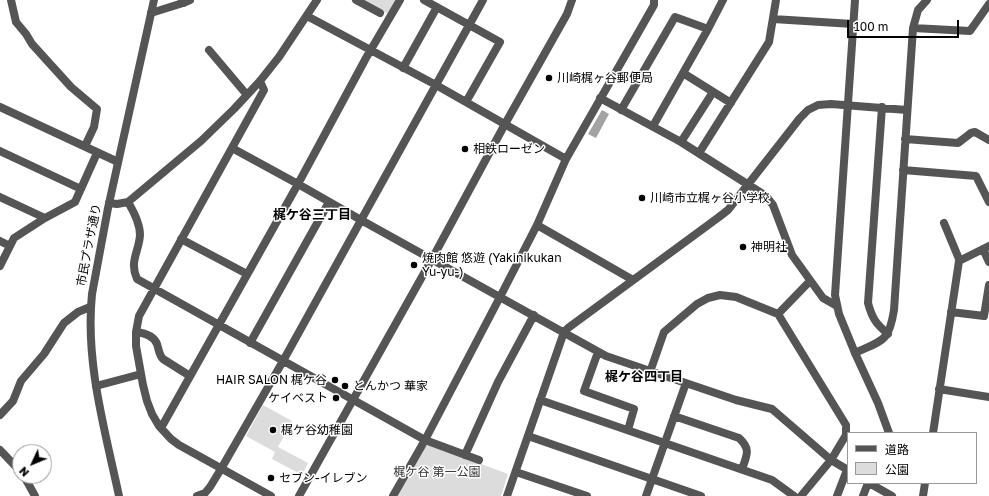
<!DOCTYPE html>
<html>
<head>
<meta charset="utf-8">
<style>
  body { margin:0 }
  #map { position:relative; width:989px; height:496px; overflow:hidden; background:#fff; font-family:"Golos Text","Noto Sans JP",sans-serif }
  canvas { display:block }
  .legend { position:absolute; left:847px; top:432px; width:130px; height:52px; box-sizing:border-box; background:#fff; border:1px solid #999; margin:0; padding:5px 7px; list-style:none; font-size:12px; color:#000 }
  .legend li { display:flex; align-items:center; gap:8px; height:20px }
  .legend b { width:20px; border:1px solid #999 }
  .north { position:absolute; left:12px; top:444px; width:40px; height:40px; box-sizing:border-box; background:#fff; border:1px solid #999; border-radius:50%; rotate:226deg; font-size:11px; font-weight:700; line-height:16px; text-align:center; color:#000 }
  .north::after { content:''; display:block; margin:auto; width:14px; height:18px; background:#000; clip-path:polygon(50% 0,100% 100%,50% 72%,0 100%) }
  .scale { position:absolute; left:847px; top:20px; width:112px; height:18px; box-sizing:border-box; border:2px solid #000; border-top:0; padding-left:5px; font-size:12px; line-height:14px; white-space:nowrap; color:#000; -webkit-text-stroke:3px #fff; paint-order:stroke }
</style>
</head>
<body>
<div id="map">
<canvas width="989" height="496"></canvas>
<ul class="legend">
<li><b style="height:5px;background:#555"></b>道路</li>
<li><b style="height:11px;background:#dcdcdc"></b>公園</li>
</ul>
<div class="north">N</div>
<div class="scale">100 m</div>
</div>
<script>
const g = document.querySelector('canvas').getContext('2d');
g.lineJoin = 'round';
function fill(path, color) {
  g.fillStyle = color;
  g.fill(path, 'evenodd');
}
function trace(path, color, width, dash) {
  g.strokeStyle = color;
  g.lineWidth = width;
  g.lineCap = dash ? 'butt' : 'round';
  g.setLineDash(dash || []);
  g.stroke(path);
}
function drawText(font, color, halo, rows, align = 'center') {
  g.font = font + ' "Golos Text","Noto Sans JP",sans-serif';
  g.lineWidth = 3;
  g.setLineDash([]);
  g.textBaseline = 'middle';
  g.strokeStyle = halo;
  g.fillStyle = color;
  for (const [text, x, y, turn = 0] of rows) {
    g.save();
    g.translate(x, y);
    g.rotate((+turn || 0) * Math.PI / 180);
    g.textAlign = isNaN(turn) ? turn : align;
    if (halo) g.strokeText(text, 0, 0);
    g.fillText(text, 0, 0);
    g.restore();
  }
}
const green = new Path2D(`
  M 362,0 L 396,0 L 388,14 Z
  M 263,405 L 292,421 L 278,447 L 308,463 L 302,475 L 272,459 L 275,452 L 246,436 Z
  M 430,445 L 508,474 L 501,496 L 395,496 L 424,447 Z`);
const water = new Path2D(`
  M 602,110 L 609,114 L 596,138 L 588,134 Z`);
const minor = new Path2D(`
  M 11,0 L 16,22 L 26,34 L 32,44 L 71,87 L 97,109 L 94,127 L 85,146
  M 356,0 L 380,13
  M 424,0 L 500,42 L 466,102
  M 151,13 L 183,3
  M 307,16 L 436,85 L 566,159
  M 773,19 L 853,24
  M 913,28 L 970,31 L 989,4
  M 209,50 L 247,95
  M 403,68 L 437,7
  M 683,73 L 731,103
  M 260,81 L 264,90 L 139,316 L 136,332 L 136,346 L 143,385 L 147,401 L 152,414 L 159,426 L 171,439 L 179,445 L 271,496
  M 600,98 L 681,142 L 766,196 L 773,205 L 792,255 L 823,298 L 837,306
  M 0,107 L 118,162
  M 882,107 L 868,303 C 872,318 876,324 888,334
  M 621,110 L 675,17 L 708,29
  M 653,126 L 708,29 L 723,0
  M 905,139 L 958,143 L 971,133 L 975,132 L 989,140
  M 681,142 L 713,92
  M 232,148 L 298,184 L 361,220 L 606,356 L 736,400 L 772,409 L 831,460 L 848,470
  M 0,151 L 81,189
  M 699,153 L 769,42 L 776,0
  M 903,170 L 976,176 L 989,202
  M 0,197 L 45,218
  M 128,202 C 134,212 140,223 140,235 C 139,252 129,261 137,279 L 425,440 L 479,460
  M 109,203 L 117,204 L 128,202 L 201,141 L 234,109 L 260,81 L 279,57 L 317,0
  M 537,225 L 633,280
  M 181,239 L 247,274
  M 0,241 L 10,246
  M 983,249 L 989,262
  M 959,261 L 989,246
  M 0,266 L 14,238 L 45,218 L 75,202 L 97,153
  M 951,312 L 984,316 L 989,285
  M 778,314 L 810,281
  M 136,332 C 144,333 154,336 157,344 C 159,350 159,355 163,359 L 190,376
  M 250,343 L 329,202
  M 598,352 L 584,391 L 634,409 L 628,430
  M 650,372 L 664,332 L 697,304 L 708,298 L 720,295 L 736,297 L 778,314 L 846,425 L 846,435 L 831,460 L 801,496
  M 96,386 L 141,374
  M 939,389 L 989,397
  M 540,400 L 772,480 L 794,496
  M 0,415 L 13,401 L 21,381 L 44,354 L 64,323 L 78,312 L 90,307
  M 674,416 L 739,438 C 751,449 747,455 742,469
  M 161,428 L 298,184 L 366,58 L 400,0
  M 889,433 L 878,403 L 855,353 C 883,340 889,342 894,310 L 913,28 L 918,10 L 927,0
  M 933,433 L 959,261 L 959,259 L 944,223
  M 528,436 L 701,496
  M 0,450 L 20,471
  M 465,455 L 498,382 L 534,315
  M 516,472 L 587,496
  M 24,476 L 35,496
  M 869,483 L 892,496
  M 197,496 L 205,493 L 210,487 L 221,469 L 283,361 L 483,0
  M 393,496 L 425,440 L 500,297 L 537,225 L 566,159 L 654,5 L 654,0
  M 507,496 L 564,332 L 568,328 L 719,217 L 728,210 L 800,118 L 808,110 L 818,105 L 831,104 L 907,110
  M 646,496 L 686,383
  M 837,496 L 847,470
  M 863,496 L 868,483
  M 923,496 L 925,483`);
const tertiary = new Path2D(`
  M 182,0 L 183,3 L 190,0
  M 855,0 L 835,295 L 839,314 L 855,353
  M 119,496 C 105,430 85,362 92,294 L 108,208 L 154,0
  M 299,496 L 432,259 L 505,124 L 567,14 L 572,0`);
const markers = [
  [549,78,4,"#000"],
  [465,149,4,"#000"],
  [642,198,4,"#000"],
  [743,247,4,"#000"],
  [414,265,4,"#000"],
  [335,380,4,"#000"],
  [345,386,4,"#000"],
  [336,398,4,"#000"],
  [273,430,4,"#000"],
  [271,478,4,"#000"]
];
const poiNames = [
  ["川崎梶ヶ谷郵便局",557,78],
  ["相鉄ローゼン",473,149],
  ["川崎市立梶ヶ谷小学校",650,198],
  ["神明社",751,247],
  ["焼肉館 悠遊 (Yakinikukan",422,258],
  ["Yu-yu-)",422,272],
  ["HAIR SALON 梶ケ谷",327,380,"right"],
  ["とんかつ 華家",353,386],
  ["ケイベスト",328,398,"right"],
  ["梶ケ谷幼稚園",281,430],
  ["セブン-イレブン",279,478]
];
const streetNames = [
  ["市民プラザ通り",89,245,-79]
];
const parkNames = [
  ["梶ケ谷 第一公園",437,472]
];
const neighbourhoodNames = [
  ["梶ケ谷三丁目",312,215],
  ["梶ケ谷四丁目",644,377]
];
fill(green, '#dcdcdc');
fill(water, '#a3a3a3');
trace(minor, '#555', 8);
trace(tertiary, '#555', 8);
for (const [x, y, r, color] of markers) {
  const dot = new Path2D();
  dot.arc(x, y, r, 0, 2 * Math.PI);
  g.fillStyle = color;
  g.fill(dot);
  trace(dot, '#fff', 1.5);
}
drawText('12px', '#000', '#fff', poiNames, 'left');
drawText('12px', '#000', '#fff', streetNames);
drawText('12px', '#333', '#fff', parkNames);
drawText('bold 13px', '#000', '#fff', neighbourhoodNames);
</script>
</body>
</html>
